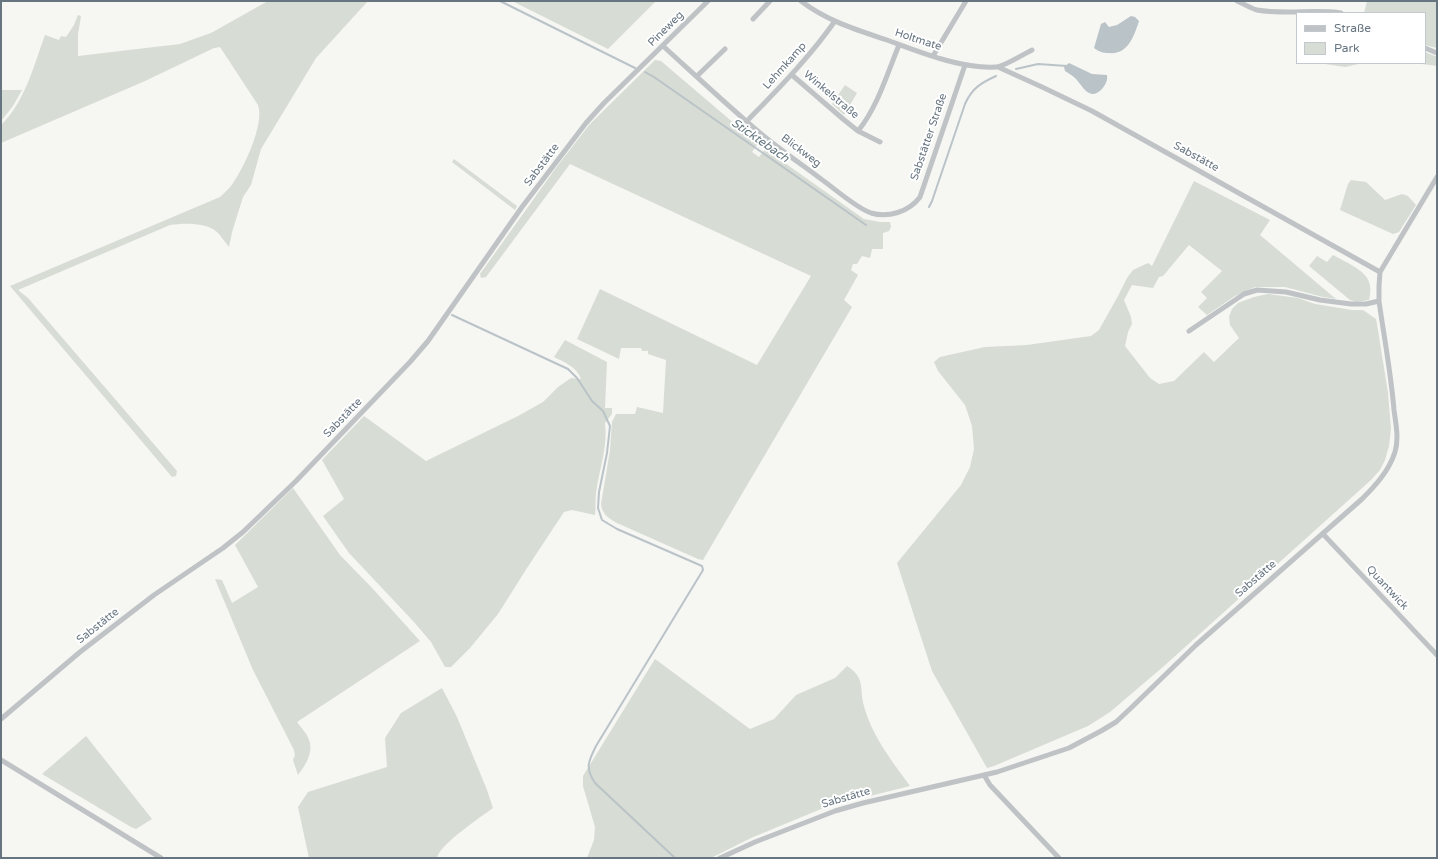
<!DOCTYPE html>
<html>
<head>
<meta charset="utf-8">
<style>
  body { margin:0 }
  #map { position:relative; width:1438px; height:859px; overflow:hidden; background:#f6f6f3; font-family:"Varela Round",sans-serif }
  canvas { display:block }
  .frame { position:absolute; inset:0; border:2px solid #677581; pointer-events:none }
  .legend { position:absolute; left:1296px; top:12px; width:130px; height:52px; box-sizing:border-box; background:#fff; border:1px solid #c2c8cd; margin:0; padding:5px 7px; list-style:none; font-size:12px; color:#677581 }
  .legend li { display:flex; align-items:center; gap:8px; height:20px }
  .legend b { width:20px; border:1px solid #c2c8cd }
</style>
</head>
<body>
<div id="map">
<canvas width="1438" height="859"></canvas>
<div class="frame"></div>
<ul class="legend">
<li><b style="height:5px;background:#bfc3c6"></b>Straße</li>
<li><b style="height:11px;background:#d7dcd4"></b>Park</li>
</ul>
</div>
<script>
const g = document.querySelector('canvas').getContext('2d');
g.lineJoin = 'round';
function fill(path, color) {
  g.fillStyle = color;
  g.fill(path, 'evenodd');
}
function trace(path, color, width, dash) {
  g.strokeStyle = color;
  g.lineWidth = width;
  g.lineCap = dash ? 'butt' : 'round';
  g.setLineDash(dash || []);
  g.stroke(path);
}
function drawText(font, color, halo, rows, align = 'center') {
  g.font = font + ' "Varela Round",sans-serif';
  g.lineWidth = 4;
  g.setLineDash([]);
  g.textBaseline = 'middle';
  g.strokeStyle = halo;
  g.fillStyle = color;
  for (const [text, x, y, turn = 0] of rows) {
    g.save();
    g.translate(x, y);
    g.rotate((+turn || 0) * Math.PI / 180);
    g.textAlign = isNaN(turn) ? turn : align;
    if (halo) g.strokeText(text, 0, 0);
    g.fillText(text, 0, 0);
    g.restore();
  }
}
const green = new Path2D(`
  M 268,1 L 310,1 L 311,2 L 313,1 L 368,1 L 316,58 L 261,149 L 251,185 L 243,197 L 232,232 L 229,247 C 225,242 221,236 217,232 C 206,222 183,223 170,225 L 18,290 L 28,298 L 177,471 L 176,476 L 172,477 L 10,286 L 220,197 C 224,193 228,190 231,186 C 243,170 265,124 258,105 L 220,47 L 214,48 L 145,81 L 1,143 L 1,125 C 25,102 34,65 45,35 L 59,40 L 61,36 L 66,37 L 74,25 L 78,15 L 81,16 L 78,34 L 78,56 L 180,44 L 211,33 Z
  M 512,1 L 656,1 L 608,49 Z
  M 1367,1 L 1437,1 L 1437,48 L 1425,45 L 1425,13 L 1364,13 Z
  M 1425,52 L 1437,57 L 1437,66 L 1414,63 L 1425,63 Z
  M 655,60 L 661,61 L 736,125 L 759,142 L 752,152 L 759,157 L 765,149 L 864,219 L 880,222 L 890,222 L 891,227 L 889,231 L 883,233 L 883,249 L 872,249 L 870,258 L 862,256 L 857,264 L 853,264 L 851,270 L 858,275 L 844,300 L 852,307 L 703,560 L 698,559 L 617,523 C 608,518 602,514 601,504 L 610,450 L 612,422 L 616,414 L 635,414 L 637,407 L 663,413 L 666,360 L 648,354 L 648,351 L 642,351 L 641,348 L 621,348 L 619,359 L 577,339 L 600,289 L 757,365 L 811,276 L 570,164 L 486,277 L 481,278 L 480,274 L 558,165 L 590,124 Z
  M 1318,63 L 1363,63 L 1345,67 Z
  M 845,85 L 857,93 L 844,115 L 832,104 Z
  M 1,90 L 22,90 L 13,106 L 1,121 Z
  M 454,159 L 517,206 L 515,210 L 452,162 Z
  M 1351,180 L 1366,182 L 1385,200 L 1402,194 L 1408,196 L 1416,205 L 1399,232 L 1393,234 L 1340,210 L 1348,184 Z
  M 1194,181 L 1270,220 L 1260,235 L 1336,299 L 1323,297 L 1285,287 L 1255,287 L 1235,296 L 1207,315 L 1198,307 L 1207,298 L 1201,292 L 1222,271 L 1189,245 L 1163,276 L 1159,277 L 1153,288 L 1132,285 L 1124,300 L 1131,317 L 1132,324 L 1128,332 L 1125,346 L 1150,378 L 1159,384 L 1174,381 L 1204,352 L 1214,362 L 1239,338 L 1230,325 L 1229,317 L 1232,309 L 1238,303 L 1254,297 L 1268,294 L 1298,298 L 1315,304 L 1352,310 L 1363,310 L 1376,319 L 1377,324 L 1388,393 L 1391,429 L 1389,446 L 1385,460 L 1380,470 L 1371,480 L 1164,666 L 1110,712 L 1088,726 L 994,766 L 987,768 L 932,671 L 897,563 L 961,485 L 970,467 L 974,449 L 972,426 L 965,405 L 938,371 L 934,362 L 940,357 L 985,347 L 1027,345 L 1091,336 L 1099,330 L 1118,296 L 1127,278 L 1133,270 L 1148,263 L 1152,266 Z
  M 1333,255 C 1342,260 1362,269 1367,278 C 1371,283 1371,294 1369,300 L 1356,302 L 1350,300 L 1309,266 L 1317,256 L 1327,262 Z
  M 565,340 L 607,362 L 605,408 L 612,408 L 612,414 L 605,423 C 608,447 599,470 596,493 C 595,501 596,508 595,515 L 572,510 L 564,512 L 527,568 L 498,614 L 470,648 L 451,667 L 445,667 L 431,642 L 414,622 L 349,553 L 323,516 L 344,499 L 322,460 L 364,416 L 426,461 L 518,416 L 543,402 L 558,387 L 571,378 L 581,379 C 577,367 564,362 554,357 Z
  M 293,488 L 340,555 L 373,589 L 420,641 L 297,722 C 301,728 307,733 309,740 C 314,752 305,766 298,775 L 293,760 L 295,755 L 294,750 L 253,670 L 215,579 L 222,580 L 232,603 L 258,587 L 235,545 Z
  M 655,659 L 750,729 L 774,719 L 796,695 L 835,678 L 847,666 C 866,678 859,689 864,706 C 872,736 892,761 910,786 L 826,807 L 751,838 L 711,858 L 587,858 L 594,840 L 595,827 L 583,786 L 583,776 Z
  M 442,688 L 457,717 L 487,790 L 493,808 C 482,816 439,845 437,858 L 309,858 L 298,807 L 308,792 L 387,767 L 385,738 L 401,713 Z
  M 86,736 L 152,819 L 136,829 L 131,827 L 42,774 Z`);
const water = new Path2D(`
  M 1131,16 L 1135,17 L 1139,21 C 1134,36 1128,55 1109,53 C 1103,53 1099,52 1094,48 L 1101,24 L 1105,22 L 1109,27 L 1117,25 Z
  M 1069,63 L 1092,74 L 1107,75 C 1108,81 1105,85 1102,89 C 1089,102 1083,86 1075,78 C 1072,75 1068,73 1065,71 L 1064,67 Z`);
const stream = new Path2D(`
  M 500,1 L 635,68
  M 1016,69 L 1038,64 L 1067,66
  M 645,72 L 654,77 L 866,225
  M 929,207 L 932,201 L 965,104 C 972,88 981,83 996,76
  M 452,315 L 568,369 L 577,378 L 592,401 L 603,411 L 610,426 L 607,453 L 599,492 L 598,508 L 602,520 L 617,529 L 702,566 L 703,570 L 596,746 C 588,762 585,768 595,783 L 675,858`);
const minor = new Path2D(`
  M 801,1 C 827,21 857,30 887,40 C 920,52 961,69 996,67 C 1003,67 1024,54 1032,50
  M 1237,1 C 1244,4 1250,8 1257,10 C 1285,15 1314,9 1341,13
  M 753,19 L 770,1
  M 663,46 C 695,75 727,105 760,133 C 779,149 801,164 821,179 C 834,188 856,208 871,213 C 888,218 909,212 920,197 L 965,65
  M 1425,48 L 1437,53
  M 933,56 L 966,1
  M 998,67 L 1042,87 L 1092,111 L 1380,272
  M 792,75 L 843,119 L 858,131 L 880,142
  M 697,76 L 725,49
  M 747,121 C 778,89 809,58 835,21
  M 858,131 C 878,106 887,74 899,45
  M 1189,331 L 1244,294 L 1257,290 L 1286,292 L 1320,300 L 1351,304 L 1366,304 L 1379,301
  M 1323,534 L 1437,655
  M 1,719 L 80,652 L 154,595 L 223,548 L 243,532 L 296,481 L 410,362 L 428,341 L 522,207 L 586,123 L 604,103 L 708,1
  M 1,760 L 161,858
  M 984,775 L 990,785 L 1059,858
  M 720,858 L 755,842 L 835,811 L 863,803 L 997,772 L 1069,748 L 1101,731 L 1116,722 L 1132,707 L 1196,645 L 1362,499 C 1375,486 1389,471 1395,452 C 1399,439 1396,424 1394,410 C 1391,373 1384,337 1379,301 L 1379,286 L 1380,272 L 1437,177`);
const streetNames = [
  ["Pineweg",666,29,-45],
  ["Holtmate",918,40,18],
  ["Lehmkamp",785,66,-48],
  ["Winkelstraße",831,95,40],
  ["Sabstätter Straße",929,137,-71],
  ["Blickweg",801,151,37],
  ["Sabstätte",1196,157,29],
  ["Sabstätte",542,165,-53],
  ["Sabstätte",343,418,-46],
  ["Sabstätte",1256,579,-41],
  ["Quantwick",1387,588,47],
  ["Sabstätte",98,626,-38],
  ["Sabstätte",846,798,-16]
];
const waterNames = [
  ["Sticktebach",760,141,35]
];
fill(green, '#d7dcd4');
fill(water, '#bac3c8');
trace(stream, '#bac3c8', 2);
trace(minor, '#bfc3c6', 5);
drawText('11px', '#677581', '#fff', streetNames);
drawText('italic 12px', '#63767e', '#fff', waterNames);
</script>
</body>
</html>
